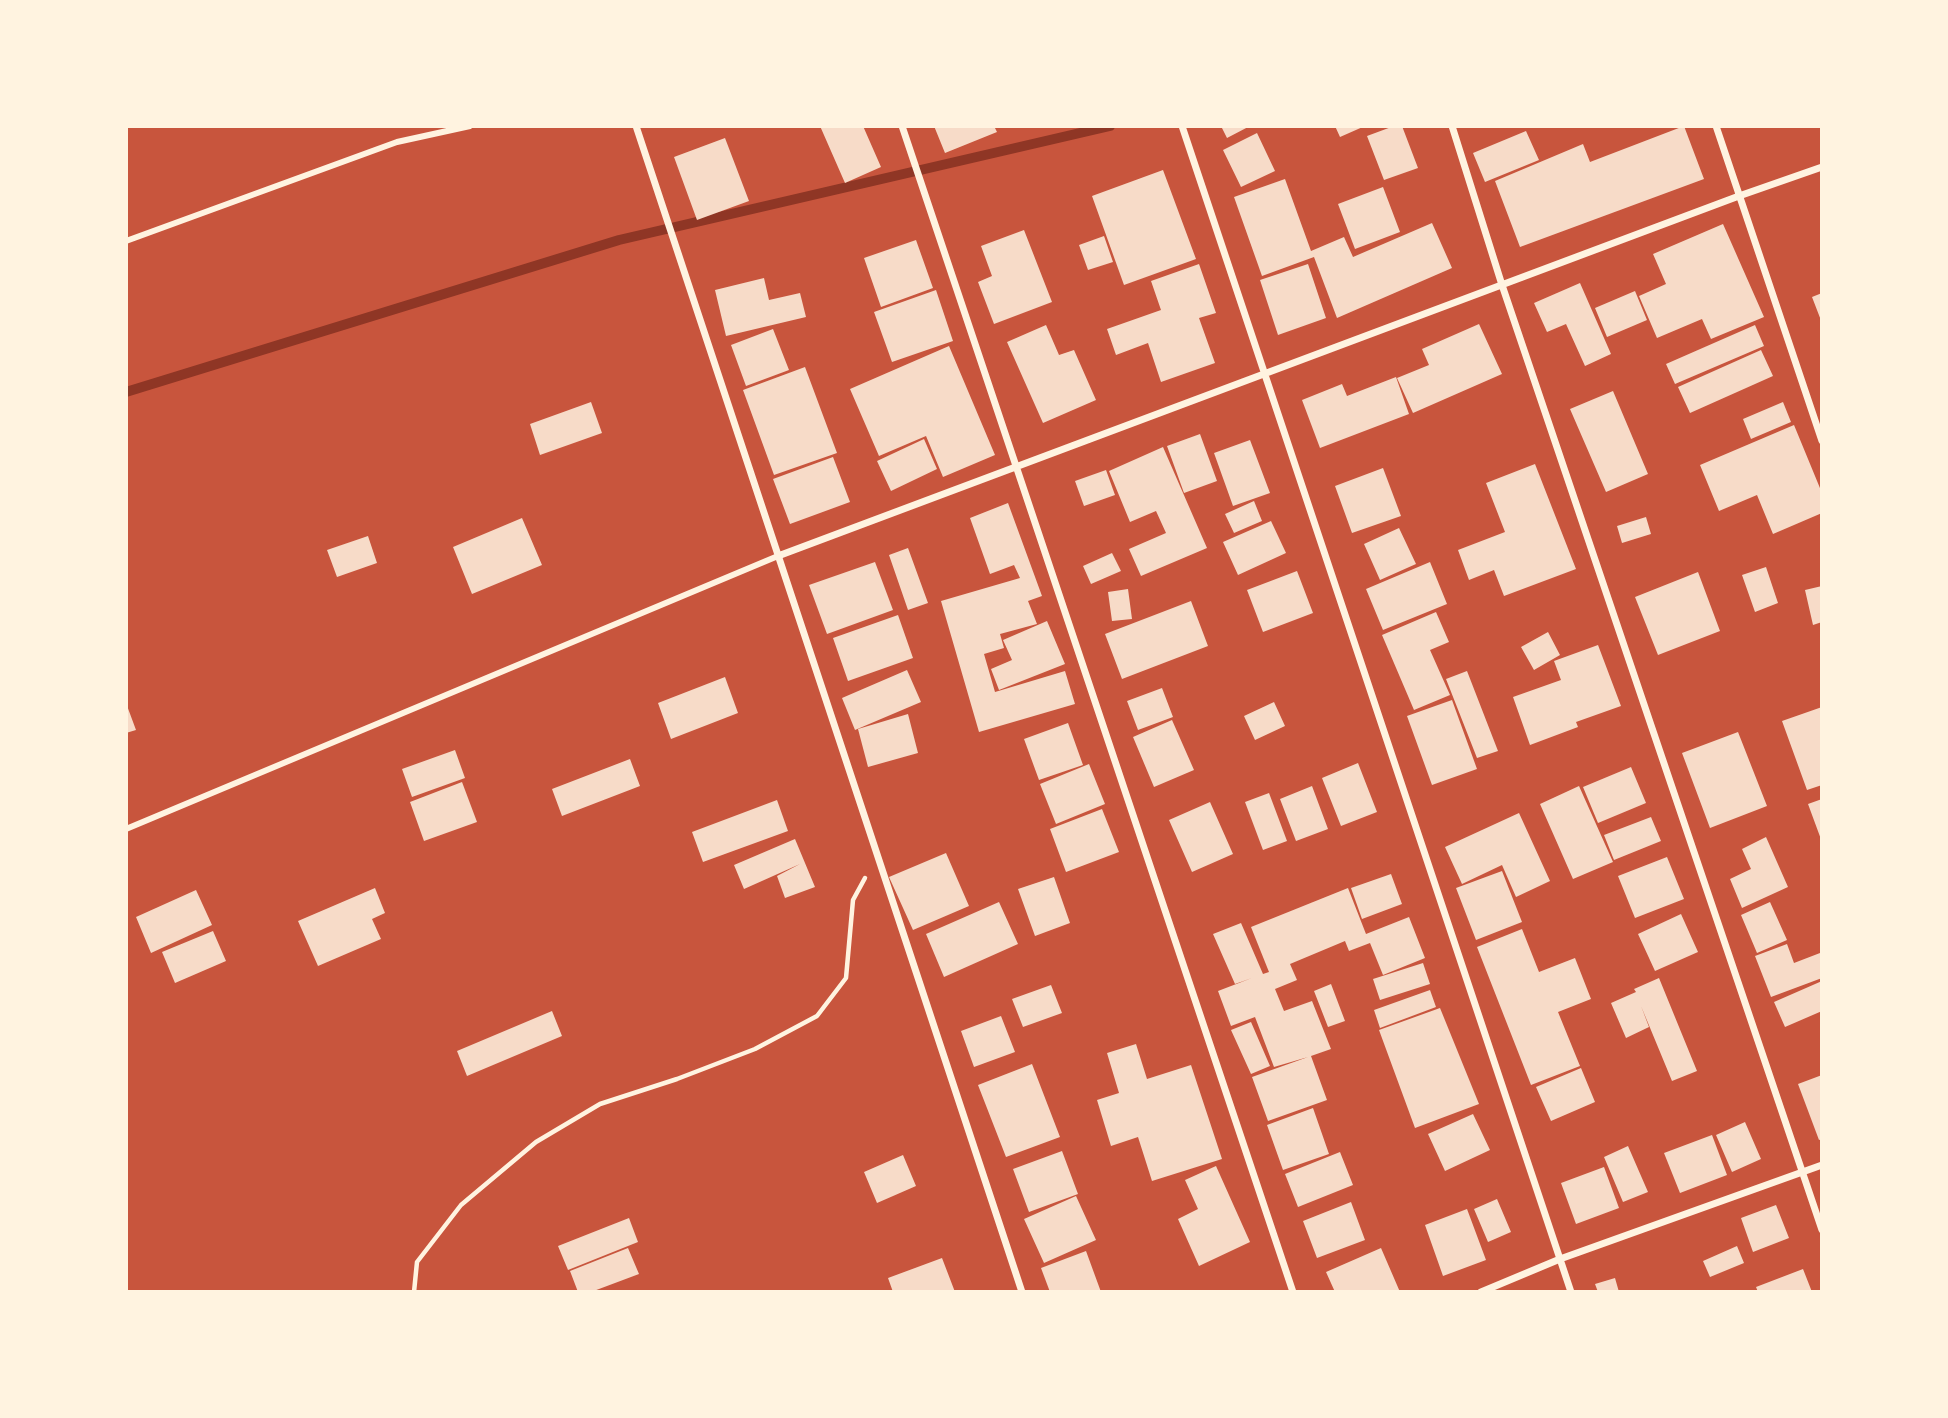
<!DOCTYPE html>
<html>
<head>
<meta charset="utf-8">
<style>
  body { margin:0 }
  #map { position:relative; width:1948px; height:1418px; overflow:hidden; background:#c8553d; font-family:"Exo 2",sans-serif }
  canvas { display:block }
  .frame { position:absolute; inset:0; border:128px solid #fff3e0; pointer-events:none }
</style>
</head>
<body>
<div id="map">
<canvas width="1948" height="1418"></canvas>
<div class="frame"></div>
</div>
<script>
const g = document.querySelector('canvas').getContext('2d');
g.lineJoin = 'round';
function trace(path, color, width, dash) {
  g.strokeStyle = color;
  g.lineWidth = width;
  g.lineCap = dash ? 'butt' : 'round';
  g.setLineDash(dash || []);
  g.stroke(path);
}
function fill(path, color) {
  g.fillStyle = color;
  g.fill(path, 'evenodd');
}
const stream = new Path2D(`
  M 126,392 L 619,240 L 1110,126`);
const building = new Path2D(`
  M 820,126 L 863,126 L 881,167 L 845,183 Z
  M 934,126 L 994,126 L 997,132 L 945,153 Z
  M 1221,126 L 1250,126 L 1227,138 Z
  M 1335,126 L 1365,126 L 1340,137 Z
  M 1394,126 L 1402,126 L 1418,168 L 1384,180 L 1367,136 Z
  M 1684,126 L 1704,179 L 1520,247 L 1495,181 L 1583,144 L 1590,162 Z
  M 1526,131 L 1539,160 L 1485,182 L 1473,153 Z
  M 1257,133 L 1275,171 L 1241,187 L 1223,150 Z
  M 725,138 L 749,201 L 697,220 L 674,157 Z
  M 1163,170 L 1196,259 L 1124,285 L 1092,196 Z
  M 1285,179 L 1311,251 L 1344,237 L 1353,257 L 1432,223 L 1452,268 L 1337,318 L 1314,257 L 1262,276 L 1234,197 Z
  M 1383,187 L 1400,232 L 1355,249 L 1338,204 Z
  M 1723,224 L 1764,317 L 1711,339 L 1702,319 L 1657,338 L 1639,296 L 1666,284 L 1653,254 Z
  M 1024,230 L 1052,302 L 994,324 L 978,282 L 992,276 L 981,246 Z
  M 1104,236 L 1113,262 L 1088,270 L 1079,245 Z
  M 916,240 L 933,288 L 881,307 L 864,258 Z
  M 1199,264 L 1216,313 L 1199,318 L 1215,363 L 1161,382 L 1148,343 L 1116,355 L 1107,329 L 1161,310 L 1151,281 Z
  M 1308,264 L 1326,318 L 1278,335 L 1260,280 Z
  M 764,278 L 769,300 L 800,293 L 806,317 L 726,336 L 715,290 Z
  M 1580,283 L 1611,354 L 1585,366 L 1566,324 L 1547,332 L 1534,303 Z
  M 936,290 L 953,341 L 892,362 L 874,312 Z
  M 1635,291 L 1647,320 L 1607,337 L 1595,308 Z
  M 1822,293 L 1822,323 L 1812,297 Z
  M 1479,324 L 1502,374 L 1413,413 L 1397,378 L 1429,365 L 1422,349 Z
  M 1046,325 L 1059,355 L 1074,350 L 1096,400 L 1043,423 L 1007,342 Z
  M 1755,325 L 1764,346 L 1675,384 L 1666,364 Z
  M 773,329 L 789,370 L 746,386 L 731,345 Z
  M 949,346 L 995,455 L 943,477 L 926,436 L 879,456 L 850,389 Z
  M 1761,350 L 1773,376 L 1690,413 L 1678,387 Z
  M 805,367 L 837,453 L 774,475 L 743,390 Z
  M 1396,377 L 1409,414 L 1320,448 L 1302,400 L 1342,384 L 1347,396 Z
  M 1613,391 L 1648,474 L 1606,492 L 1570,409 Z
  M 591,402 L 602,433 L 540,455 L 530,424 Z
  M 1783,402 L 1791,422 L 1751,439 L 1743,419 Z
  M 1794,425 L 1822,493 L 1822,513 L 1773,534 L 1757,495 L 1719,511 L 1700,465 Z
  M 1200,434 L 1217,481 L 1184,493 L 1167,446 Z
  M 924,439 L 937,469 L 891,491 L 877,461 Z
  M 1250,440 L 1270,493 L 1233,506 L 1214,453 Z
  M 1163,447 L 1207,548 L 1141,576 L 1129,549 L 1166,533 L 1156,511 L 1130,522 L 1109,471 Z
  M 833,457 L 850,502 L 790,524 L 773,479 Z
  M 1535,464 L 1576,569 L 1504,596 L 1494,570 L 1469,580 L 1458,550 L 1505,532 L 1486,483 Z
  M 1383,468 L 1401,516 L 1352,533 L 1335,486 Z
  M 1106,470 L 1115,495 L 1084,506 L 1075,481 Z
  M 1254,501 L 1262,521 L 1234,533 L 1225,514 Z
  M 1008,503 L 1042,596 L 1028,601 L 1037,624 L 1000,634 L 1004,648 L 984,654 L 995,692 L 1065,671 L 1075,704 L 979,732 L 941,601 L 1020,578 L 1014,565 L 990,574 L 970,518 Z
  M 1646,517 L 1651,534 L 1622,543 L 1617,526 Z
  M 522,518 L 542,565 L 472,594 L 453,547 Z
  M 1271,521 L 1286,553 L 1238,575 L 1223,542 Z
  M 1399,528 L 1416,564 L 1380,580 L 1364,544 Z
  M 368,536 L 377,563 L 337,577 L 327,550 Z
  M 908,548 L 928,603 L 908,610 L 889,555 Z
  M 1112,553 L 1121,571 L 1091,584 L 1083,566 Z
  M 875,562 L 893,610 L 827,634 L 809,585 Z
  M 1430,562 L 1447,604 L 1383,630 L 1366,589 Z
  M 1766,567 L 1778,603 L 1755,612 L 1742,575 Z
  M 1297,571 L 1313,613 L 1263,632 L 1247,590 Z
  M 1698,572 L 1720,631 L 1658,655 L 1635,597 Z
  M 1822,586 L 1822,622 L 1813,625 L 1805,590 Z
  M 1128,589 L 1132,619 L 1112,621 L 1108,592 Z
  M 1191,601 L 1208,646 L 1122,679 L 1105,634 Z
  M 1436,612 L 1449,642 L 1430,650 L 1450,695 L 1414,710 L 1382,635 Z
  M 898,615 L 913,658 L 848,681 L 833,638 Z
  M 1047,621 L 1065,664 L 999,690 L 991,669 L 1012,660 L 1003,640 Z
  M 1548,632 L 1560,655 L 1534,670 L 1521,647 Z
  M 1598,645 L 1621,706 L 1576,722 L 1578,727 L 1530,745 L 1513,697 L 1561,680 L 1554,661 Z
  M 907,670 L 921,702 L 855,730 L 842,698 Z
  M 1467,671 L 1498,751 L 1477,758 L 1446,679 Z
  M 725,677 L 738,713 L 671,739 L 658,703 Z
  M 1162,688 L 1173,717 L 1138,730 L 1127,701 Z
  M 1452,700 L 1477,769 L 1432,785 L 1407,716 Z
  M 1274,702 L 1285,726 L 1255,740 L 1244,716 Z
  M 126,703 L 136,730 L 126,733 Z
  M 1822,707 L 1822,785 L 1807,790 L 1782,721 Z
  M 908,714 L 918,753 L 868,767 L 858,729 Z
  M 1172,720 L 1194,770 L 1154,787 L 1133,737 Z
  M 1068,723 L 1083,765 L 1039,780 L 1024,739 Z
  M 1738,732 L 1767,806 L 1710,828 L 1682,753 Z
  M 455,750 L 465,778 L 412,797 L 402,769 Z
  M 630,759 L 640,786 L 562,816 L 552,789 Z
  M 1358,763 L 1377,812 L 1341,826 L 1322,778 Z
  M 1089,764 L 1105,804 L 1056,824 L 1040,784 Z
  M 1631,767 L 1646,803 L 1598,823 L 1583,787 Z
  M 462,782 L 477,822 L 424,841 L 410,802 Z
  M 1312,786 L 1328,829 L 1296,841 L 1280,799 Z
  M 1579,786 L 1613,862 L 1573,879 L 1540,804 Z
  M 1269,793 L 1287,841 L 1263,850 L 1245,802 Z
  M 1822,799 L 1822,842 L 1808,804 Z
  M 777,800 L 788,831 L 703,862 L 692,832 Z
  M 1210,802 L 1233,854 L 1192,872 L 1169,820 Z
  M 1102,809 L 1119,852 L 1066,872 L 1050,829 Z
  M 1519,813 L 1550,881 L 1516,897 L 1502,865 L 1462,884 L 1445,847 Z
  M 1651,817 L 1661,841 L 1614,860 L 1604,835 Z
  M 1766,837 L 1788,887 L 1742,908 L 1730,879 L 1751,869 L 1742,849 Z
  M 795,839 L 815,887 L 785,898 L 777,876 L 800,864 L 744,889 L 734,865 Z
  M 946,853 L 969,906 L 913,930 L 889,877 Z
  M 1667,857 L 1684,899 L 1635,918 L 1618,876 Z
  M 1502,871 L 1522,922 L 1476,940 L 1456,888 Z
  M 1391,874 L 1402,904 L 1362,919 L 1351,888 Z
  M 1054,877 L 1070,923 L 1035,936 L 1018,889 Z
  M 375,888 L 385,913 L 372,919 L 381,939 L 318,966 L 298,921 Z
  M 1348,888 L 1366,934 L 1409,917 L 1425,958 L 1383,975 L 1370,943 L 1349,951 L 1345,941 L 1290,964 L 1297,980 L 1275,989 L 1284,1011 L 1312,1001 L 1331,1049 L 1311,1056 L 1327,1100 L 1268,1121 L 1252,1077 L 1308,1057 L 1274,1067 L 1255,1017 L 1231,1026 L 1218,991 L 1252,978 L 1235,984 L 1213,934 L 1241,923 L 1263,974 L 1269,972 L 1251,927 Z
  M 196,890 L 212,925 L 151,953 L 136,917 Z
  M 999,902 L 1018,944 L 944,977 L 926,934 Z
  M 1770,902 L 1787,940 L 1757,953 L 1741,915 Z
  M 1681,914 L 1698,952 L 1655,971 L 1638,934 Z
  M 1522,929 L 1539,972 L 1575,958 L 1591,999 L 1558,1012 L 1580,1066 L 1531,1085 L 1477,947 Z
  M 213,931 L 226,961 L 175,983 L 162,952 Z
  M 1787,944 L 1794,963 L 1820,953 L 1822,978 L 1771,997 L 1755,956 Z
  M 1423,963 L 1430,984 L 1380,1000 L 1373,979 Z
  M 1659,978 L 1697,1071 L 1672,1081 L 1641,1006 L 1649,1027 L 1626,1038 L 1611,1003 L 1636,992 L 1634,989 Z
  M 1822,981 L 1822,1011 L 1785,1027 L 1774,1002 Z
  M 1331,984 L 1345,1021 L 1328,1027 L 1314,991 Z
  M 1051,985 L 1062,1013 L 1023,1027 L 1012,999 Z
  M 1430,990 L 1436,1007 L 1380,1028 L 1374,1010 Z
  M 1440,1008 L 1479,1104 L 1415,1128 L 1379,1030 Z
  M 552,1011 L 562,1036 L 467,1076 L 457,1051 Z
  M 1001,1016 L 1015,1052 L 974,1067 L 961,1031 Z
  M 1251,1022 L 1270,1066 L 1251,1074 L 1231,1030 Z
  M 1136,1044 L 1147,1079 L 1191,1065 L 1222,1159 L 1152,1181 L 1138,1137 L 1111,1146 L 1097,1100 L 1119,1093 L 1107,1053 Z
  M 1032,1064 L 1060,1137 L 1006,1157 L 978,1085 Z
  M 1581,1068 L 1595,1102 L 1551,1121 L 1536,1087 Z
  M 1822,1075 L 1822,1139 L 1819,1140 L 1798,1084 Z
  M 1313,1108 L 1329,1154 L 1283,1170 L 1267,1125 Z
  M 1473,1114 L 1490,1150 L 1445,1171 L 1428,1134 Z
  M 1745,1122 L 1761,1159 L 1732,1172 L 1716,1135 Z
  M 1712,1135 L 1727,1175 L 1680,1193 L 1664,1153 Z
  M 1628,1146 L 1648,1192 L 1623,1202 L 1604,1157 Z
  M 1062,1151 L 1078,1194 L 1029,1212 L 1013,1169 Z
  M 1340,1152 L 1353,1185 L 1298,1207 L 1285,1174 Z
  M 903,1155 L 916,1186 L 877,1203 L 864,1172 Z
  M 1216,1166 L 1250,1242 L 1199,1266 L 1178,1219 L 1198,1209 L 1185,1180 Z
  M 1604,1167 L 1619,1208 L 1576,1224 L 1561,1183 Z
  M 1076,1196 L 1096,1240 L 1044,1263 L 1024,1219 Z
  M 1497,1199 L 1511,1232 L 1488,1242 L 1474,1209 Z
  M 1351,1202 L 1365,1240 L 1317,1258 L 1303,1221 Z
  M 1776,1205 L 1789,1238 L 1753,1252 L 1741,1218 Z
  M 1467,1209 L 1486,1260 L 1443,1276 L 1425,1225 Z
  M 629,1218 L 638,1242 L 568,1270 L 558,1246 Z
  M 1737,1246 L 1744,1263 L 1710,1277 L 1703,1261 Z
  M 628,1248 L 639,1274 L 591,1292 L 578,1292 L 570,1271 Z
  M 1381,1248 L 1400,1292 L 1335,1292 L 1326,1272 Z
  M 1086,1251 L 1101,1292 L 1050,1292 L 1041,1268 Z
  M 942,1258 L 955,1292 L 893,1292 L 888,1278 Z
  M 1803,1269 L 1812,1292 L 1758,1292 L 1756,1287 Z
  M 1615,1278 L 1619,1292 L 1598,1292 L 1595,1284 Z`);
const path = new Path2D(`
  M 414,1292 L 417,1262 L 461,1205 L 536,1142 L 600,1104 L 677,1079 L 755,1049 L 817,1016 L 846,978 L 853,900 L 865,878`);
const pedestrian = new Path2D(`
  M 126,241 L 397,142 L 470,126
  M 126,829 L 778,556`);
const minor = new Path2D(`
  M 636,126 L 1022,1292
  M 902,126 L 1293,1292
  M 1182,126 L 1571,1292
  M 1452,126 L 1502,285 L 1822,1230
  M 1716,126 L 1822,441
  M 778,556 L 1739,196 L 1822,167
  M 1481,1292 L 1560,1259 L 1822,1165`);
trace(stream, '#8f3625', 10);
fill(building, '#f7dbc8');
trace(path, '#fff3e0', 4.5);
trace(pedestrian, '#fff3e0', 6);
trace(minor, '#fff3e0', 7);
</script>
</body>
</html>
